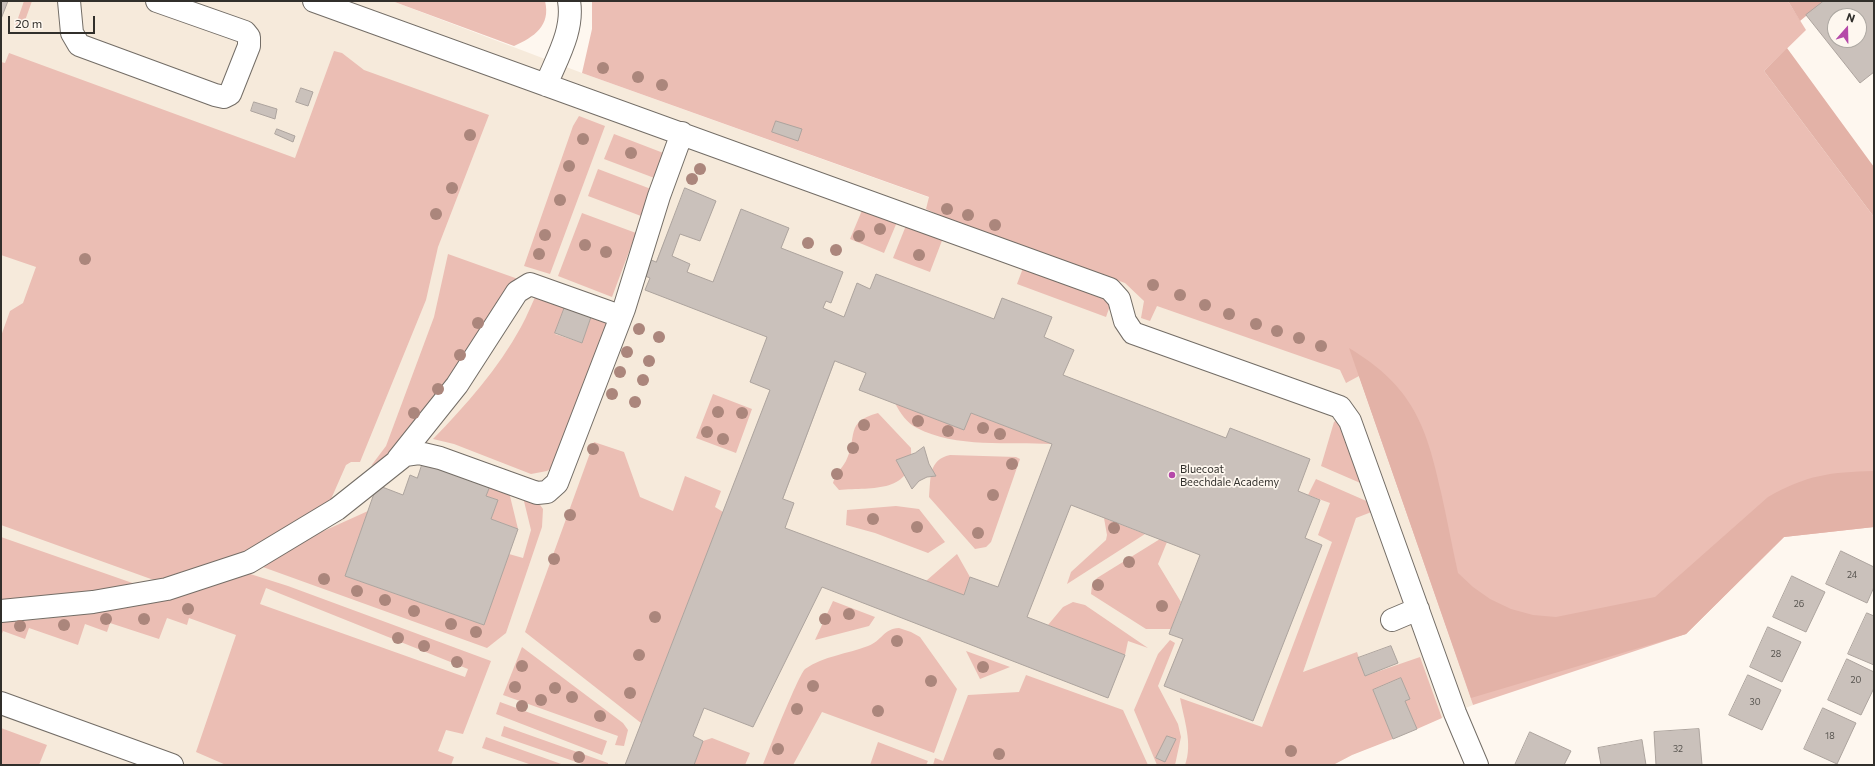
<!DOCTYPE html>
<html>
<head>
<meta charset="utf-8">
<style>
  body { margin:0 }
  #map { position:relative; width:1875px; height:766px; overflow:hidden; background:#fef7ef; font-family:Commissioner,sans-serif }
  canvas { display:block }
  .frame { position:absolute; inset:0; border:2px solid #312f2b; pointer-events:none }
  .north { position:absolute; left:1827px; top:8px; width:40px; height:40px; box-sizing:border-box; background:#fef7ef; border:1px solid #aca7a1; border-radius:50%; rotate:20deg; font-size:11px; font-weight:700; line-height:16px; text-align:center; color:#312f2b }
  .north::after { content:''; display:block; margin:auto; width:14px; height:18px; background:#b549a9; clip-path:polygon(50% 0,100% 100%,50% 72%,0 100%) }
  .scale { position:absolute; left:8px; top:16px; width:87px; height:18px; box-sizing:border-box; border:2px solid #312f2b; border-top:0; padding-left:5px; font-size:12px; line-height:14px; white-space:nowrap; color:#312f2b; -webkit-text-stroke:3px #fef7ef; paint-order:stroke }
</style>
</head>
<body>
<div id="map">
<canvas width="1875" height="766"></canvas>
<div class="frame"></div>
<div class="north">N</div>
<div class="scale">20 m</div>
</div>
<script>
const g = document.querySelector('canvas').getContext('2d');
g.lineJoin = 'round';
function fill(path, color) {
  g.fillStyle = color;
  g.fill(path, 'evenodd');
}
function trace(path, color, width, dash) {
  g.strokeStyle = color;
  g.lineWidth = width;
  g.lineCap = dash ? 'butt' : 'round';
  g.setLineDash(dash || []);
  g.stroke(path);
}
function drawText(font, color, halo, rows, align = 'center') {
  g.font = font + ' Commissioner,sans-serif';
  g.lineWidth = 3.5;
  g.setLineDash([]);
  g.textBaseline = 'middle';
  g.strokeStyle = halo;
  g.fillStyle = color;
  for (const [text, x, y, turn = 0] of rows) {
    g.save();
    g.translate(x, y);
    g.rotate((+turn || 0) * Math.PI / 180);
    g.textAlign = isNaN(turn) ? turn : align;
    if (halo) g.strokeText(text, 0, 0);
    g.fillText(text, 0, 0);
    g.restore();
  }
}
const built = new Path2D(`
  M 1,1 L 392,1 L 582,73 L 1349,348 L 1473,705 L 1352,755 L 1333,765 L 1,765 Z`);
const green = new Path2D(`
  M 24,1 L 32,1 L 22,29 L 15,27 Z
  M 392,1 L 545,1 C 551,26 534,37 514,46 Z
  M 592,1 L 1788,1 L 1806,30 L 1764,71 L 1874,217 L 1874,527 L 1784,537 L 1686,634 L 1473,705 L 1359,376 L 1346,383 L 1340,370 L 1157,306 L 1150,321 L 1141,318 L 1144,301 L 1125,283 L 950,220 L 926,209 L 929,197 L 582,73 L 592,29 Z
  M 334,51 L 342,53 L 364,70 L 489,115 L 438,247 L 426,300 L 360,462 L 351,462 L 346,465 L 328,506 L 245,555 L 162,583 L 1,525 L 1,336 L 10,311 L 23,303 L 36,267 L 1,255 L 1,62 L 5,63 L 9,53 L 295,158 Z
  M 579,116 L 605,126 L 550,274 L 524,266 L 573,126 Z
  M 614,134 L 666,154 L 657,179 L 604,159 Z
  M 598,169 L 651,189 L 641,216 L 588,196 Z
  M 863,208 L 897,222 L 884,253 L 850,239 Z
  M 582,213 L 636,233 L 612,297 L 558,276 Z
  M 907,223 L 943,238 L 930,272 L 893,258 Z
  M 448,254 L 518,279 L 450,381 L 387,458 L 371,466 L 386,446 L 434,317 Z
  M 1023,268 L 1112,300 L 1106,317 L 1017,284 Z
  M 538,291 L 567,302 L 555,334 L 582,343 L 592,314 L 613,322 L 555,466 L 547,471 L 531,474 L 454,444 L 433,439 C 466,405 498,369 521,327 C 527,316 532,303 538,291 Z
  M 713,394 L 752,409 L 736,453 L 696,438 Z
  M 895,403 L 964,430 L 971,413 L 1052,444 C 1010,442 955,448 917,428 C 907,423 900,413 895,403 Z
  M 878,413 L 911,448 C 914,494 873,487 839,490 L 833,483 C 836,472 841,470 846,461 C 858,437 844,422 878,413 Z
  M 1337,420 L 1341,420 L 1365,485 L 1321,466 L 1334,422 Z
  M 594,442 L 624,452 L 640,497 L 673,511 L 685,476 L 721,491 L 715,507 L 723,512 L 641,723 L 525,632 Z
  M 950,455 L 1016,457 L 1020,459 L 991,542 L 986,547 L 975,549 L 929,497 C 931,478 928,460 950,455 Z
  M 1316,479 L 1371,503 L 1374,511 L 1356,518 L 1303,672 L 1357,652 L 1365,676 L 1420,657 L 1442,718 L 1417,729 L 1405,701 L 1410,699 L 1401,678 L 1373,690 L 1393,739 L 1352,755 L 1333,765 L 1185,765 C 1193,744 1184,719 1180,698 L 1262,727 L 1332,542 L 1318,535 L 1330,503 L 1308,495 Z
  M 490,486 L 509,492 L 518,529 L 491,519 L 498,500 L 486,496 Z
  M 522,493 L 535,498 L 543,509 L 542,527 L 506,633 L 487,648 L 260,566 L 306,539 L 368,511 L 345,576 L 484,625 L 509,554 L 523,558 L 531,530 Z
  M 896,506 L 919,509 L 945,542 L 928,553 L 875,533 L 846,525 L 847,510 Z
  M 1104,518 L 1145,534 L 1067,584 L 1071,572 L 1106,540 L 1107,535 Z
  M 1,537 L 141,586 L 1,600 Z
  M 1160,539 L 1167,542 L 1158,564 L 1181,602 L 1171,629 L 1146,629 L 1091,594 L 1092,585 L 1097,578 Z
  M 957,554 L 970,577 L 964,595 L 926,581 Z
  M 247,573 L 288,586 L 491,661 L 463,734 L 446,730 L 438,751 L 454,757 L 451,765 L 226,765 L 196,752 L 236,635 L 189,618 L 187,625 L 167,618 L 159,639 L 110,623 L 107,632 L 85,624 L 78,645 L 29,628 L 25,639 L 3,631 L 1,636 L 1,622 L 43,619 L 150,603 ZM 266,588 L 468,669 L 465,677 L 260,604 Z
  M 833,601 L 875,617 L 869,626 L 815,640 Z
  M 1073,602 L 1085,605 L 1148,648 L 1128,641 L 1125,655 L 1048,625 L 1063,607 Z
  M 899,628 L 911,632 L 920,637 L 957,689 L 934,753 L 822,712 L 793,765 L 763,765 C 768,752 799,674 805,669 C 824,656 847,654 868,646 C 882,641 883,629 899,628 Z
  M 1170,640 L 1175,643 L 1158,686 L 1178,724 L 1181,737 L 1175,765 L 1157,765 L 1134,710 L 1158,654 Z
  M 522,647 L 623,723 L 628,730 L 624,746 L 615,745 L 618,736 L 503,695 Z
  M 966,651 L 1010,667 L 980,679 Z
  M 1026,675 L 1123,710 L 1148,765 L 933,765 L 935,758 L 943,761 L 968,695 L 1019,692 Z
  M 500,702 L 607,741 L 602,755 L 496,714 Z
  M 504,726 L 608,763 L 608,765 L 585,765 L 501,736 Z
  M 1,728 L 47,745 L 39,765 L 1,765 Z
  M 486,737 L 564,765 L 532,765 L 482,748 Z
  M 712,738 L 750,753 L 745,765 L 694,765 L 703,741 Z
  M 878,742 L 928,761 L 926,765 L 870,765 Z`);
const forest = new Path2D(`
  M 1788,1 L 1824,1 L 1800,21 Z
  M 1787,48 L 1874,167 L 1874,217 L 1764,71 Z
  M 1349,348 C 1412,386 1426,424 1441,492 C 1447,519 1452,546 1458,573 L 1473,587 L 1490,599 L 1511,609 L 1533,615 L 1556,617 L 1655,597 L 1768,497 C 1807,475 1830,472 1874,471 L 1874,527 L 1784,537 L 1686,634 L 1471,698 Z`);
const building = new Path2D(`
  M 1,1 L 8,1 L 1,19 Z
  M 1824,1 L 1874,1 L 1874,72 L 1860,83 L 1806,15 ZM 1835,16 L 1859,16 L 1859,40 L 1835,40 Z
  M 301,88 L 313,92 L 308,106 L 296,102 Z
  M 254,102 L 277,109 L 275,119 L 251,111 Z
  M 776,121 L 802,129 L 798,141 L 772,132 Z
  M 277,129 L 295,136 L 293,142 L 275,134 Z
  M 685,188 L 716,201 L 700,241 L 680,234 L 672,256 L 690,264 L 687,272 L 713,282 L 741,209 L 789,228 L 781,248 L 843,272 L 831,303 L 826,301 L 823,308 L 844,317 L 857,283 L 870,289 L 876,274 L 994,319 L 1002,298 L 1052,317 L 1044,337 L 1074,350 L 1063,375 L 1226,438 L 1230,428 L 1310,459 L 1298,491 L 1320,500 L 1305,538 L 1322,545 L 1253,721 L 1164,686 L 1183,639 L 1169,634 L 1200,555 L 1071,505 L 1027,617 L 1125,655 L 1108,698 L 822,587 L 753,727 L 704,708 L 693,736 L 703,741 L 694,765 L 625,765 L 770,390 L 750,382 L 767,337 L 645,290 L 650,278 L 638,273 L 644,257 L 656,262 ZM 835,361 L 866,373 L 859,390 L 964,430 L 971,413 L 1052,444 L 998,587 L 970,577 L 964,595 L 785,528 L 794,503 L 783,499 Z
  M 566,304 L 592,314 L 582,343 L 555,333 Z
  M 924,447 L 929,464 L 936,476 L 927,477 L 919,481 L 912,489 L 896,460 L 915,453 Z
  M 423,462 L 490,486 L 486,496 L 498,500 L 491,519 L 518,529 L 484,625 L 345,576 L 377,485 L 403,495 L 410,475 L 417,478 Z
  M 1841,551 L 1874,567 L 1874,587 L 1867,603 L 1826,584 Z
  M 1792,576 L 1825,592 L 1806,632 L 1773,617 Z
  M 1867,613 L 1874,616 L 1874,665 L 1848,654 Z
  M 1768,627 L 1801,642 L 1782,682 L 1750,667 Z
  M 1391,646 L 1398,663 L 1365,676 L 1358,658 Z
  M 1847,659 L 1874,672 L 1874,688 L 1861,715 L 1828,700 Z
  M 1748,675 L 1781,690 L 1762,730 L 1729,715 Z
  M 1401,678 L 1410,699 L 1405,701 L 1417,729 L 1393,739 L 1373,690 Z
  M 1823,708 L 1856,723 L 1837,764 L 1804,749 Z
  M 1699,729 L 1702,765 L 1656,765 L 1654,732 Z
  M 1530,732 L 1571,751 L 1564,765 L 1515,765 Z
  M 1167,736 L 1176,739 L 1165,762 L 1156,758 Z
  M 1642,740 L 1646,765 L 1601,765 L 1598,748 Z`);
const minor = new Path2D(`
  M 69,1 L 72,33 L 79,45 L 215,95 L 224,97 L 230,94 L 249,46 L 249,37 L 245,32 L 157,1
  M 314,1 L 1110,289 L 1119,299 L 1125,321 L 1133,333 L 1340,407 L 1350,421 L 1455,713 L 1477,765
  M 546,85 C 557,58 574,30 569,1
  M 398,459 L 457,385 L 517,292 L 530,284 L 620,316
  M 1,611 L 93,602 L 167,589 L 249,562 L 337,509 L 405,455 L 419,453 L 440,458 L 537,493 L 547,492 L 557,483 L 624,309 L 659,196 L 682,133
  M 1392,620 L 1418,609
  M 1,703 L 172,765`);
const trees = [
  [603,68],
  [638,77],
  [662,85],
  [470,135],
  [583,139],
  [631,153],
  [569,166],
  [700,169],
  [692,179],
  [452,188],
  [560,200],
  [947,209],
  [436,214],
  [968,215],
  [995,225],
  [880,229],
  [545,235],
  [859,236],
  [808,243],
  [585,245],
  [836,250],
  [606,252],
  [539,254],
  [919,255],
  [85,259],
  [1153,285],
  [1180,295],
  [1205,305],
  [1229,314],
  [478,323],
  [1256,324],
  [639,329],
  [1277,331],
  [659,337],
  [1299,338],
  [1321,346],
  [627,352],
  [460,355],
  [649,361],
  [620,372],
  [643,380],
  [438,389],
  [612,394],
  [635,402],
  [718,412],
  [414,413],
  [742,413],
  [918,421],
  [864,425],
  [983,428],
  [948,431],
  [707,432],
  [1000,434],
  [723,439],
  [853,448],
  [593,449],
  [1012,464],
  [837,474],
  [993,495],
  [570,515],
  [873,519],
  [917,527],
  [1114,528],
  [978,533],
  [554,559],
  [1129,562],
  [324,579],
  [1098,585],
  [357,591],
  [385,600],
  [1162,606],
  [188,609],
  [414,611],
  [849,614],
  [655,617],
  [106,619],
  [144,619],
  [825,619],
  [451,624],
  [64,625],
  [20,626],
  [476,632],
  [398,638],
  [897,641],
  [424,646],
  [639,655],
  [457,662],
  [522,666],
  [983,667],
  [931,681],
  [813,686],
  [515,687],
  [555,688],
  [630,693],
  [572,697],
  [541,700],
  [522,706],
  [797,709],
  [878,711],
  [600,716],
  [778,749],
  [1291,751],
  [999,754],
  [579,757]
];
const markers = [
  [1172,475,4,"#b549a9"]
];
const numberNames = [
  ["24",1852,575],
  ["26",1799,604],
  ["28",1776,654],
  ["20",1856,680],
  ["30",1755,702],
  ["18",1830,736],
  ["32",1678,749]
];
const poiNames = [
  ["Bluecoat",1180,469],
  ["Beechdale Academy",1180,482]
];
fill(built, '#f6eadb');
fill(green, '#ebbeb4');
fill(forest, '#e3b2a7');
fill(building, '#cac1bb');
trace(building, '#ada49e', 1);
trace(minor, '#736d66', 24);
trace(minor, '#fff', 22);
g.fillStyle = '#ab867c';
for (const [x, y] of trees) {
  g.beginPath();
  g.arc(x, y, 6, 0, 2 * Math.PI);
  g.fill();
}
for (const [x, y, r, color] of markers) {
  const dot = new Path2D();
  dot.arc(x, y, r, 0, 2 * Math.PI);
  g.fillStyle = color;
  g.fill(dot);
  trace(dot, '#fef7ef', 1.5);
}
drawText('9px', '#57544f', null, numberNames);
drawText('11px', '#312f2b', '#fef7ef', poiNames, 'left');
</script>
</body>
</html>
